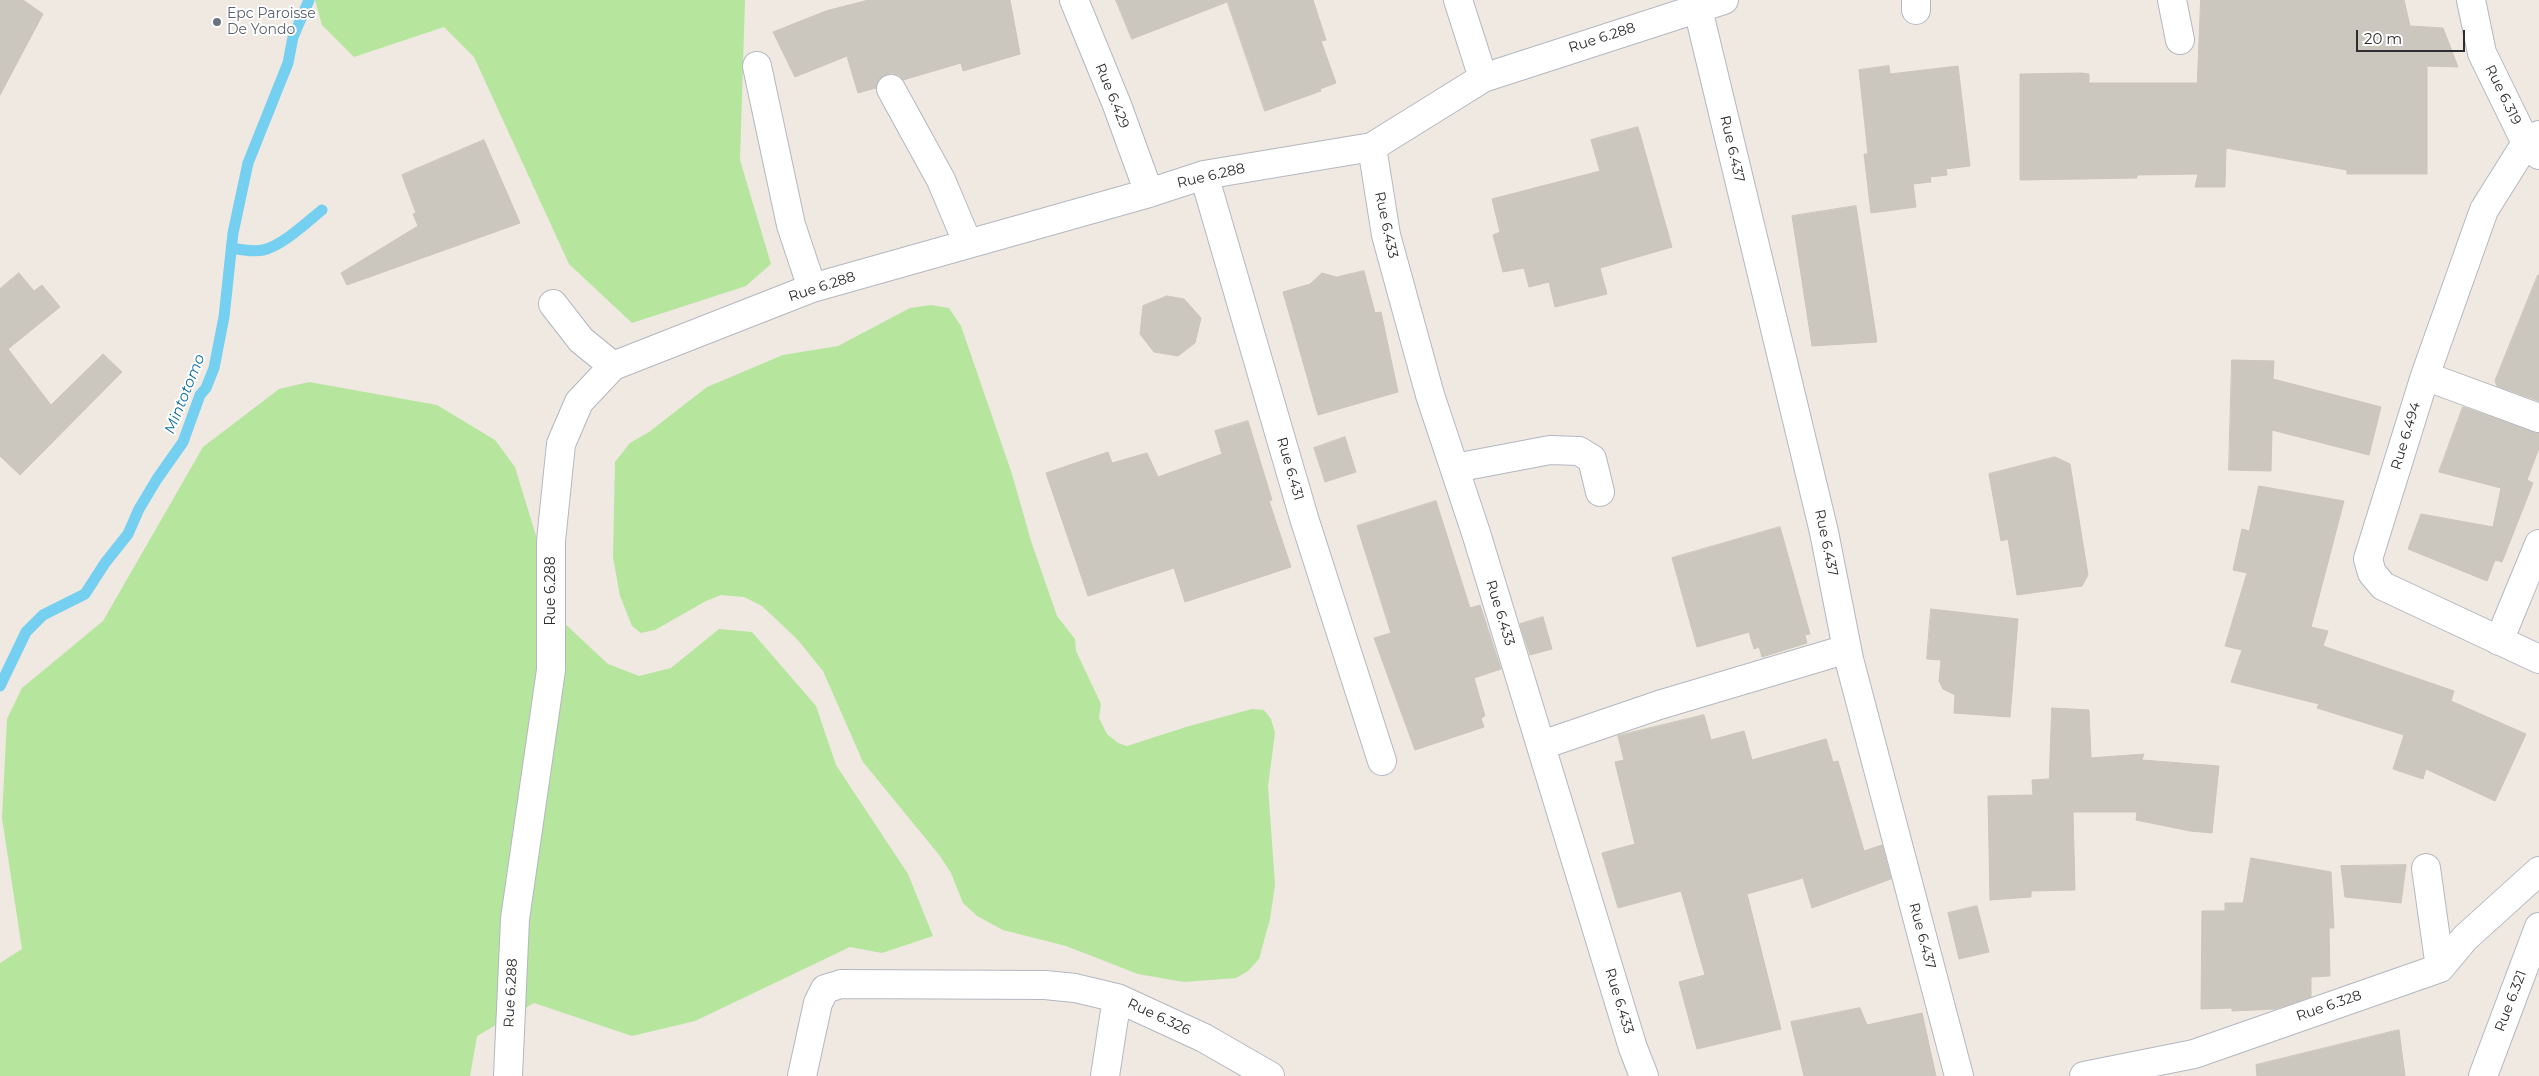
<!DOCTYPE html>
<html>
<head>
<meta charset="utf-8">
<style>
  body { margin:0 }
  #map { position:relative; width:2539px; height:1076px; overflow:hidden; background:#efe9e1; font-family:Montserrat,sans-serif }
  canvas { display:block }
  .scale { position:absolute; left:2356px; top:30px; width:109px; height:22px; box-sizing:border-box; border:2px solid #2e2e2e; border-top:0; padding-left:6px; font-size:15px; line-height:18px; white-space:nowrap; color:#2e2e2e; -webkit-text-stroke:4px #fff; paint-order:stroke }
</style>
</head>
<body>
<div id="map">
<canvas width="2539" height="1076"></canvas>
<div class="scale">20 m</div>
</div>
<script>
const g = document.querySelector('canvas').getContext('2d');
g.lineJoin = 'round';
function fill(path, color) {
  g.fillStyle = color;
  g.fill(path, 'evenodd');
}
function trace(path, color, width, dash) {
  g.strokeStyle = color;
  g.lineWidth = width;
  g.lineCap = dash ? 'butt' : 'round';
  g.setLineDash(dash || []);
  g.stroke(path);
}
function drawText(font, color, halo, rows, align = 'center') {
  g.font = font + ' Montserrat,sans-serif';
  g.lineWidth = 4;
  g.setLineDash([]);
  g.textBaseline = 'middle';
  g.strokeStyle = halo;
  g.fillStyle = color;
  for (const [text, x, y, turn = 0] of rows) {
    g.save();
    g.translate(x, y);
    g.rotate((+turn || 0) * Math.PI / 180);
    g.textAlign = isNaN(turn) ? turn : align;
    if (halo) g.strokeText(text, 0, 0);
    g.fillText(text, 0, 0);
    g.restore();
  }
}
const green = new Path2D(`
  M 315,0 L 745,0 L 740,160 L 771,264 L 746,286 L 632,323 L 569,264 L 474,57 L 444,27 L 354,57 L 322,25 Z
  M 931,305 L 949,308 L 961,326 L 1012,474 L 1031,541 L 1057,616 L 1075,639 L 1076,651 L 1101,704 L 1099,718 L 1107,734 L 1118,743 L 1127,746 L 1186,727 L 1252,709 L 1264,710 L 1271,719 L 1275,733 L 1268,786 L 1275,885 L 1270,919 L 1259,959 L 1248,971 L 1236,978 L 1184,982 L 1138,974 L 1066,946 L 1003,930 L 977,916 L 963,903 L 951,873 L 940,856 L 863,762 L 823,671 L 797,639 L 762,606 L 744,597 L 721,595 L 706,601 L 655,630 L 641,633 L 632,626 L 620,596 L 613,557 L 615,462 L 630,443 L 649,432 L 707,387 L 783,355 L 838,346 L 910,308 Z
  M 309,382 L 437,405 L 495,440 L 515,467 L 562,621 L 608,664 L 639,676 L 671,668 L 719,629 L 752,632 L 816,706 L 836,765 L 908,874 L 933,936 L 882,953 L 850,947 L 695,1021 L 632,1036 L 534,1003 L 477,1036 L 470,1076 L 0,1076 L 0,963 L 22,949 L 2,818 L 7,719 L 22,688 L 103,621 L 203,447 L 279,389 Z`);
const stream = new Path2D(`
  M 232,248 C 242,250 253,252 263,250 C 282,246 307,222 322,210
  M 0,686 L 26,632 L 43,615 L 85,594 L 105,563 L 128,534 L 139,509 L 157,479 L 183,442 L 200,395 L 206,388 L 214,368 L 224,317 L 233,233 L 248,163 L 288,63 L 293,37 L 309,0`);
const building = new Path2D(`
  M 0,0 L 23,0 L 43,14 L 0,95 Z
  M 869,0 L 1010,0 L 1020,54 L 963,71 L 961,63 L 903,80 L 899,75 L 891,73 L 883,76 L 878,81 L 876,88 L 858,93 L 847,56 L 795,77 L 773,32 L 826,11 Z
  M 1116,0 L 1227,0 L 1227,2 L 1132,39 Z
  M 1227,0 L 1313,0 L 1326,40 L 1321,41 L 1336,83 L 1320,89 L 1321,91 L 1265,111 Z
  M 2201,0 L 2404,0 L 2410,26 L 2443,28 L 2458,67 L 2427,66 L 2427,174 L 2347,174 L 2347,170 L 2226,148 L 2225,187 L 2195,187 L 2198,174 L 2137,175 L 2137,178 L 2020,180 L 2020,74 L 2081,73 L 2089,74 L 2089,83 L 2197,83 Z
  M 1889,66 L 1890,74 L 1958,66 L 1970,166 L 1946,169 L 1947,175 L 1930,177 L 1931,182 L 1913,184 L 1916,207 L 1871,213 L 1864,154 L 1868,154 L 1859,70 Z
  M 1638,127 L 1672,247 L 1600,268 L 1607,294 L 1555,307 L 1549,282 L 1529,287 L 1524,268 L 1503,272 L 1493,235 L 1500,232 L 1492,199 L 1600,171 L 1591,140 Z
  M 484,140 L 520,223 L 347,285 L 341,273 L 418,226 L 413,214 L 416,213 L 402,175 Z
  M 1856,206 L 1877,342 L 1812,346 L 1792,216 Z
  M 1364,271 L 1375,313 L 1381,312 L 1398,392 L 1318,415 L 1283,292 L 1310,284 L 1322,273 L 1336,277 Z
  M 19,273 L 34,291 L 42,285 L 60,307 L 8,349 L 51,405 L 103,354 L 122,372 L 20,475 L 0,456 L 0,289 Z
  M 2538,275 L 2539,275 L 2539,401 L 2497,386 L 2495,381 Z
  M 1167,296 L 1184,299 L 1201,318 L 1195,343 L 1178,356 L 1154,352 L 1140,334 L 1143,306 Z
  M 2232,360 L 2274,361 L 2273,379 L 2381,407 L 2369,455 L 2272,430 L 2271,471 L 2229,470 Z
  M 2463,407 L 2539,433 L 2539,448 L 2527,480 L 2533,483 L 2502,562 L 2495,560 L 2487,581 L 2408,549 L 2421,514 L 2493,527 L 2501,488 L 2439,472 Z
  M 1248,421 L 1272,500 L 1269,501 L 1291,567 L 1185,602 L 1174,568 L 1088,596 L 1046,473 L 1108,452 L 1112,463 L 1147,453 L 1158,477 L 1222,454 L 1215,431 Z
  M 1345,437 L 1356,472 L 1325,482 L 1314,448 Z
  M 2055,457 L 2070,464 L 2088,575 L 2082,586 L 2017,595 L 2008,539 L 2001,541 L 1989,474 Z
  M 2259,486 L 2344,501 L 2311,627 L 2328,631 L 2323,646 L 2454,691 L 2451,701 L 2526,734 L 2495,801 L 2426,769 L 2423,779 L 2393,769 L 2404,735 L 2317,708 L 2319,704 L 2231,682 L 2242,650 L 2225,646 L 2247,573 L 2233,570 L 2242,529 L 2249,531 Z
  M 1436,501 L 1470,608 L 1480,605 L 1501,669 L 1474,678 L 1485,716 L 1481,718 L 1484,727 L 1415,750 L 1374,638 L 1391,633 L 1357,526 Z
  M 1780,527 L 1810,634 L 1805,635 L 1807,643 L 1762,657 L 1759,647 L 1754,649 L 1749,632 L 1697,647 L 1672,558 Z
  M 1931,609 L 2018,619 L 2010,717 L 1954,713 L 1955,695 L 1943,689 L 1939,681 L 1941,660 L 1927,659 Z
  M 1543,617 L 1552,649 L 1530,655 L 1520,624 Z
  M 2052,708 L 2089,710 L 2091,758 L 2144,754 L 2142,760 L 2219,766 L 2212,833 L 2190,831 L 2136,820 L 2137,812 L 2073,812 L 2075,890 L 2031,891 L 2031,897 L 1990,900 L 1988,796 L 2033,795 L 2032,780 L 2049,779 Z
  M 1704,715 L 1711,740 L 1744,731 L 1752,760 L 1826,739 L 1833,762 L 1838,761 L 1864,851 L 1882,845 L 1891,879 L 1812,908 L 1803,878 L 1747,894 L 1781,1029 L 1697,1049 L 1679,982 L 1705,975 L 1681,891 L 1618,908 L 1602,853 L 1635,844 L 1615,762 L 1624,760 L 1618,736 Z
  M 2251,858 L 2331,872 L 2334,928 L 2329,928 L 2330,976 L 2311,977 L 2311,997 L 2275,1009 L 2232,1011 L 2232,1008 L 2201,1009 L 2202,911 L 2225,911 L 2225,903 L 2243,903 Z
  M 2406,865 L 2401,903 L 2345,897 L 2341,866 Z
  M 1977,906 L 1989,952 L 1959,959 L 1948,913 Z
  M 1860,1008 L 1867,1025 L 1922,1013 L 1936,1076 L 1804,1076 L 1791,1022 Z
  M 2399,1030 L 2405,1076 L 2257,1076 L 2256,1065 Z`);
const minor = new Path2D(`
  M 1074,0 L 1117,105 L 1149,193
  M 1458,0 L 1483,78
  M 2172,0 L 2180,40
  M 2471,0 L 2482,53 L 2526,143 L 2539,155
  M 1698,9 L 1824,532 L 1849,659 L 1959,1076
  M 1916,10 L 1916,0
  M 757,66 L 791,225 L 812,288
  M 891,89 L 941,180 L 968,244
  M 2539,135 L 2526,143 L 2484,210 L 2425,376 L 2368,559 L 2372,573 L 2383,586 L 2539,659
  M 1372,147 L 1386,235 L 1430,395 L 1476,533 L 1633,1048 L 1644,1076
  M 1204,175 L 1304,518 L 1382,761
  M 553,304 L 581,340 L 613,366
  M 2425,376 L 2539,418
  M 1455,468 L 1550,450 L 1579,451 L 1592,459 L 1600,492
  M 2499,641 L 2539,544
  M 1542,745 L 1659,705 L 1847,649
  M 2426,868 L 2440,968
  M 508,1076 L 515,919 L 551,670 L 551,541 L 561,444 L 579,402 L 613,366 L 812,288 L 1149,193 L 1204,175 L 1372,147 L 1483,78 L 1724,0
  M 802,1076 L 818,1003 L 825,989 L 841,984 L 1045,985 L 1075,988 L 1117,998
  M 1105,1076 L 1117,998 L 1204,1038 L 1270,1076
  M 2084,1076 L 2194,1054 L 2440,968 L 2465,938 L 2539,871`);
const tertiary = new Path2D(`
  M 2483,1076 L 2539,927`);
const markers = [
  [217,22,5,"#6b7280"]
];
const worshipNames = [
  ["Epc Paroisse",227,14],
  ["De Yondo",227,30]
];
const streetNames = [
  ["Rue 6.288",1602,38,-18],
  ["Rue 6.319",2503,95,64],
  ["Rue 6.429",1112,96,68],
  ["Rue 6.437",1732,149,77],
  ["Rue 6.288",1211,176,-13],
  ["Rue 6.433",1386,225,78],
  ["Rue 6.288",822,287,-18],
  ["Rue 6.494",2406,436,-73],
  ["Rue 6.431",1290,469,74],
  ["Rue 6.437",1826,543,78],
  ["Rue 6.288",551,591,-90],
  ["Rue 6.433",1500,613,73],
  ["Rue 6.437",1922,936,75],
  ["Rue 6.288",511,993,-87],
  ["Rue 6.433",1619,1001,73],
  ["Rue 6.321",2511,1001,-69],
  ["Rue 6.328",2329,1006,-19],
  ["Rue 6.326",1159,1017,25]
];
const waterNames = [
  ["Mintotomo",185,394,-68]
];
fill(green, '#b6e59e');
trace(stream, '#75cff0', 11);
fill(building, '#cbc7bf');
trace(building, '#cbc5ba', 1);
trace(minor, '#b4b7c1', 30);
trace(tertiary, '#b4b7c1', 30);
trace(minor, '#fff', 28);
trace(tertiary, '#fff', 28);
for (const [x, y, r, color] of markers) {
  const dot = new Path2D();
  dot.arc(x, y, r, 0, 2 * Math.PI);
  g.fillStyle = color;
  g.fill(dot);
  trace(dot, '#fff', 2);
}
drawText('14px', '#5b616d', '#fff', worshipNames, 'left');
drawText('14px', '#2e2e2e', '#fff', streetNames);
drawText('italic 15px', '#0d6fa3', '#fff', waterNames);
</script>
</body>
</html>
